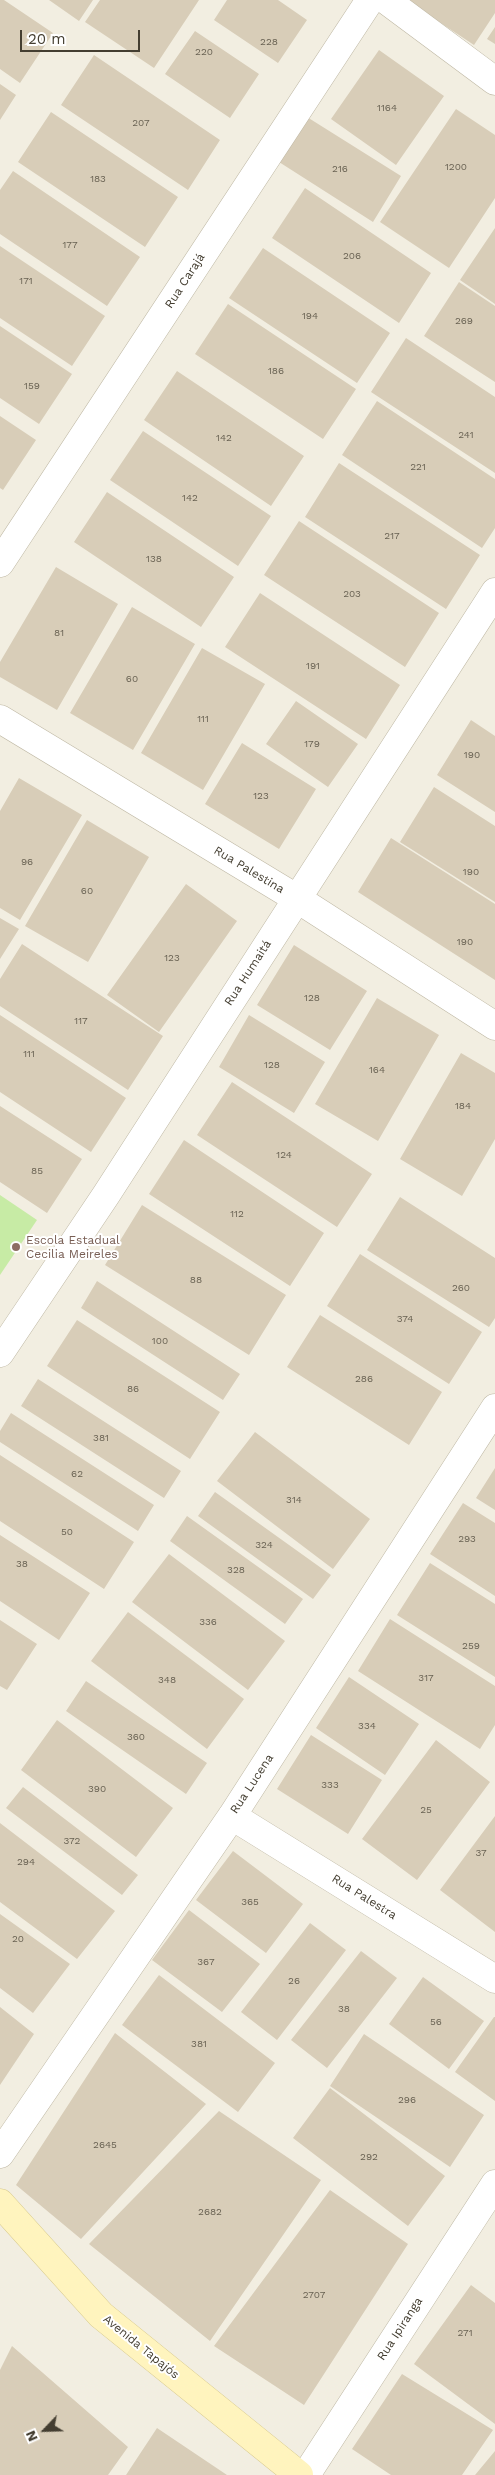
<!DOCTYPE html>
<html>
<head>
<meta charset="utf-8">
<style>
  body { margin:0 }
  #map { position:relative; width:495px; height:2475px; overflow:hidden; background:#f2eee1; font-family:"Work Sans",sans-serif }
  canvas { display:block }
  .north { position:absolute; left:20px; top:2405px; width:50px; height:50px; -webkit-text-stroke:4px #fff; paint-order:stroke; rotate:246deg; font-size:14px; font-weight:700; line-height:20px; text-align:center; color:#443e31 }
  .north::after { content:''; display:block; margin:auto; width:18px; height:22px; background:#443e31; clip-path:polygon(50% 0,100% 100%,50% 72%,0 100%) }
  .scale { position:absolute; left:20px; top:30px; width:120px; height:22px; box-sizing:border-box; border:2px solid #443e31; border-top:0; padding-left:6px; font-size:15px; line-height:18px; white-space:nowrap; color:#443e31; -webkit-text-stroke:4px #fff; paint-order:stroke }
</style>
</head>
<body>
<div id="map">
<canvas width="495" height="2475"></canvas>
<div class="north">N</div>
<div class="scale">20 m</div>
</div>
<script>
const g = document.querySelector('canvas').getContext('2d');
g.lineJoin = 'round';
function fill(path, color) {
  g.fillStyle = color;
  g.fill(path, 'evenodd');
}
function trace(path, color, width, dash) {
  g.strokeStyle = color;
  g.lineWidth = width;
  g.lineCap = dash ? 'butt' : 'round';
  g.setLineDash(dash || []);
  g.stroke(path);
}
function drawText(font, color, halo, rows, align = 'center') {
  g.font = font + ' "Work Sans",sans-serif';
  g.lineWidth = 4;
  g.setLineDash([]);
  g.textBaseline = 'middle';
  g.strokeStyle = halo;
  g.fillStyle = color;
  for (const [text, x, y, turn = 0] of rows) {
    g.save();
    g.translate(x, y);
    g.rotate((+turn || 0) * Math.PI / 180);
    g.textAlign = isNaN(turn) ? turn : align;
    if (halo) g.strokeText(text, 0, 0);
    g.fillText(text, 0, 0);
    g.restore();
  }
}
const green = new Path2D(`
  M 0,1195 L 37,1220 L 0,1275 Z`);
const building = new Path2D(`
  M 0,0 L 4,0 L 53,33 L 20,83 L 0,69 Z
  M 49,0 L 93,0 L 79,21 Z
  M 100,0 L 199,0 L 154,68 L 85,22 Z
  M 227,0 L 278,0 L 307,20 L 278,63 L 214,20 Z
  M 406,0 L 495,0 L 495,13 L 474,45 Z
  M 495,27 L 495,44 L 487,39 Z
  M 195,31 L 259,74 L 230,118 L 165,74 Z
  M 379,50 L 444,96 L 396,165 L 331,119 Z
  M 94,55 L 220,140 L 188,190 L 61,105 Z
  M 0,84 L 16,95 L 0,120 Z
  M 456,109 L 495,135 L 495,198 L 449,268 L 380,222 Z
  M 51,112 L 178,197 L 145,247 L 18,162 Z
  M 307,117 L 401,176 L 373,222 L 279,162 Z
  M 13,171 L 140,257 L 107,306 L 0,234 L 0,190 Z
  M 305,188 L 431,273 L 399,323 L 272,238 Z
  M 495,228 L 495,304 L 460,280 Z
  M 0,246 L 105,316 L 72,366 L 0,318 Z
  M 263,248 L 390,333 L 357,383 L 229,298 Z
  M 459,282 L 495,306 L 495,382 L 424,336 Z
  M 228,304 L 356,389 L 323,439 L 195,354 Z
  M 0,326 L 72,374 L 39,424 L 0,398 Z
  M 406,338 L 495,397 L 495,473 L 371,392 Z
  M 177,371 L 304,456 L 271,506 L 144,420 Z
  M 377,401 L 495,479 L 495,528 L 482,548 L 342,455 Z
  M 0,416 L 36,440 L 3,490 L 0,488 Z
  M 143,431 L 271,516 L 238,566 L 110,480 Z
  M 339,463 L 480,555 L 446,609 L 305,517 Z
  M 107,492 L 234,577 L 201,627 L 74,542 Z
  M 299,521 L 439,613 L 405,667 L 264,575 Z
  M 56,567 L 118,604 L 57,710 L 0,677 L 0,662 Z
  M 260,593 L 400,685 L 366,739 L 225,647 Z
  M 132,607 L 195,644 L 133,750 L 70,713 Z
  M 202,648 L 265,684 L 203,790 L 141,753 Z
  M 296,701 L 358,744 L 328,787 L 266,744 Z
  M 471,720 L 495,736 L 495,812 L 437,775 Z
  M 242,743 L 316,789 L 279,849 L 205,804 Z
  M 19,778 L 82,815 L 20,920 L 0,908 L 0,811 Z
  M 434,787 L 495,826 L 495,902 L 400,842 Z
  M 87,820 L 149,857 L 88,962 L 25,926 Z
  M 391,838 L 495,904 L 495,980 L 358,892 Z
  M 186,884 L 237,921 L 159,1032 L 107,995 Z
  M 0,918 L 19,929 L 0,959 Z
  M 22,944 L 163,1036 L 128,1090 L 0,1006 L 0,979 Z
  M 294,945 L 367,991 L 330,1050 L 257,1005 Z
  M 377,998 L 439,1035 L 378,1141 L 315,1104 Z
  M 0,1015 L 126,1098 L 91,1152 L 0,1092 Z
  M 249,1015 L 325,1062 L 294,1113 L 219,1067 Z
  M 461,1053 L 495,1073 L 495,1139 L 462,1196 L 400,1159 Z
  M 232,1082 L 372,1174 L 337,1227 L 197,1135 Z
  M 0,1106 L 82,1159 L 47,1213 L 0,1182 Z
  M 184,1140 L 324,1233 L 290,1286 L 149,1194 Z
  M 400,1197 L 495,1258 L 495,1318 L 489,1327 L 367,1250 Z
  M 142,1205 L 286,1295 L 249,1355 L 105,1265 Z
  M 360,1254 L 482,1332 L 449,1384 L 327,1306 Z
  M 97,1281 L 240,1374 L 223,1400 L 81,1308 Z
  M 320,1315 L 442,1392 L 409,1445 L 287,1367 Z
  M 77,1320 L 220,1412 L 190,1459 L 47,1366 Z
  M 38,1379 L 181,1471 L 164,1498 L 21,1406 Z
  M 11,1413 L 154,1505 L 138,1531 L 0,1442 L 0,1431 Z
  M 255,1432 L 370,1519 L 333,1569 L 217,1481 Z
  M 0,1455 L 134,1542 L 104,1589 L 0,1521 Z
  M 495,1468 L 495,1510 L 476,1498 Z
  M 215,1492 L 331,1575 L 313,1599 L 198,1516 Z
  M 463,1503 L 495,1523 L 495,1596 L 430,1554 Z
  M 187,1516 L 303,1599 L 285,1624 L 170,1541 Z
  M 0,1535 L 90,1593 L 59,1640 L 0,1601 Z
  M 169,1554 L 285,1641 L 248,1690 L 132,1602 Z
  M 430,1563 L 495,1604 L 495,1677 L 397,1615 Z
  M 128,1612 L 244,1699 L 207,1749 L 91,1661 Z
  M 390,1619 L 495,1686 L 495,1725 L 480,1749 L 358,1671 Z
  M 0,1620 L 37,1644 L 7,1690 L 0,1686 Z
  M 349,1677 L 419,1724 L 385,1775 L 316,1728 Z
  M 86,1681 L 207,1763 L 186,1794 L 66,1711 Z
  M 57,1720 L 173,1808 L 136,1857 L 21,1770 Z
  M 311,1735 L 382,1780 L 348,1834 L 277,1789 Z
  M 436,1740 L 490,1782 L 417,1880 L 362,1839 Z
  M 23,1787 L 138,1875 L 122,1895 L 6,1808 Z
  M 495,1816 L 495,1932 L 440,1890 Z
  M 0,1823 L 115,1911 L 77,1959 L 0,1902 Z
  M 233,1851 L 303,1904 L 266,1953 L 196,1900 Z
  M 189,1910 L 260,1964 L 222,2012 L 152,1960 Z
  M 0,1914 L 70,1964 L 33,2013 L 0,1988 Z
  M 310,1923 L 346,1950 L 277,2040 L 241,2012 Z
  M 361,1951 L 397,1978 L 327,2068 L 291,2040 Z
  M 159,1975 L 275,2063 L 238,2112 L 122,2025 Z
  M 423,1977 L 484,2021 L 449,2069 L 389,2024 Z
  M 0,2007 L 34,2034 L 0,2085 Z
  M 494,2017 L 495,2017 L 495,2101 L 455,2072 Z
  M 115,2033 L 206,2104 L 81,2239 L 16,2185 Z
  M 364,2034 L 484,2115 L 450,2167 L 330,2086 Z
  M 330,2088 L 445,2176 L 408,2226 L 293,2138 Z
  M 219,2111 L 321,2180 L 210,2341 L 89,2244 Z
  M 330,2190 L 408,2244 L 304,2405 L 214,2346 Z
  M 471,2285 L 495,2303 L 495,2424 L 414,2364 Z
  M 12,2346 L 128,2447 L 108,2475 L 0,2475 L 0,2370 Z
  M 402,2374 L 493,2430 L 462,2475 L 391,2475 L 352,2449 Z
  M 157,2428 L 227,2475 L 126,2475 Z
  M 495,2451 L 495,2475 L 475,2475 Z`);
const minor = new Path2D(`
  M 386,0 L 495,81
  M 0,563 L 370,0
  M 0,719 L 296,898 L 495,1026
  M 0,1353 L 106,1195 L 495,592
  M 232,1816 L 495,1979
  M 0,2154 L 232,1816 L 495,1408
  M 306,2475 L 495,2184`);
const secondary = new Path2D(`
  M 0,2203 L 101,2315 L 299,2475`);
const markers = [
  [16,1247,5,"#8d6e63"]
];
const numberNames = [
  ["228",269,42],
  ["220",204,52],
  ["1164",387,108],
  ["207",141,123],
  ["1200",456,167],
  ["216",340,169],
  ["183",98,179],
  ["177",70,245],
  ["206",352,256],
  ["171",26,281],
  ["194",310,316],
  ["269",464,321],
  ["186",276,371],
  ["159",32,386],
  ["241",466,435],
  ["142",224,438],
  ["221",418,467],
  ["142",190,498],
  ["217",392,536],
  ["138",154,559],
  ["203",352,594],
  ["81",59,633],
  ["191",313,666],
  ["60",132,679],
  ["111",203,719],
  ["179",312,744],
  ["190",472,755],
  ["123",261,796],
  ["96",27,862],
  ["190",471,872],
  ["60",87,891],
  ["190",465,942],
  ["123",172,958],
  ["128",312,998],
  ["117",81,1021],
  ["111",29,1054],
  ["128",272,1065],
  ["164",377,1070],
  ["184",463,1106],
  ["124",284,1155],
  ["85",37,1171],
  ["112",237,1214],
  ["88",196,1280],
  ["260",461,1288],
  ["374",405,1319],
  ["100",160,1341],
  ["286",364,1379],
  ["86",133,1389],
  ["381",101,1438],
  ["62",77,1474],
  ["314",294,1500],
  ["50",67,1532],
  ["293",467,1539],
  ["324",264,1545],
  ["38",22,1564],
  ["328",236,1570],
  ["336",208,1622],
  ["259",471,1646],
  ["317",426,1678],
  ["348",167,1680],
  ["334",367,1726],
  ["360",136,1737],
  ["333",330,1785],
  ["390",97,1789],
  ["25",426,1810],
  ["372",72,1841],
  ["37",481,1853],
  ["294",26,1862],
  ["365",250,1902],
  ["20",18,1939],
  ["367",206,1962],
  ["26",294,1981],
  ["38",344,2009],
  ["56",436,2022],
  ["381",199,2044],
  ["296",407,2100],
  ["2645",105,2145],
  ["292",369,2157],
  ["2682",210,2212],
  ["2707",314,2295],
  ["271",465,2333]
];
const streetNames = [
  ["Rua Carajá",185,281,-57],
  ["Rua Palestina",249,870,31],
  ["Rua Humaitá",248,973,-57],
  ["Rua Lucena",252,1784,-57],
  ["Rua Palestra",364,1897,32],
  ["Rua Ipiranga",400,2329,-57],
  ["Avenida Tapajós",141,2347,39]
];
const educationNames = [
  ["Escola Estadual",26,1240],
  ["Cecilia Meireles",26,1254]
];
fill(green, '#c7eba5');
fill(building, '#d8cdb8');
trace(minor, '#beb7a3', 29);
trace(secondary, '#d6c88c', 29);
trace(minor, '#fff', 28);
trace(secondary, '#fff4be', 28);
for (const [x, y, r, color] of markers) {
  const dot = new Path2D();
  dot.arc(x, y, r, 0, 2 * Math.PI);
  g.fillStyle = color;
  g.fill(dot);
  trace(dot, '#fff', 2);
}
drawText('10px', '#696253', null, numberNames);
drawText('12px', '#443e31', '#fff', streetNames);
drawText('12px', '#785e54', '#fff', educationNames, 'left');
</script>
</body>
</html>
